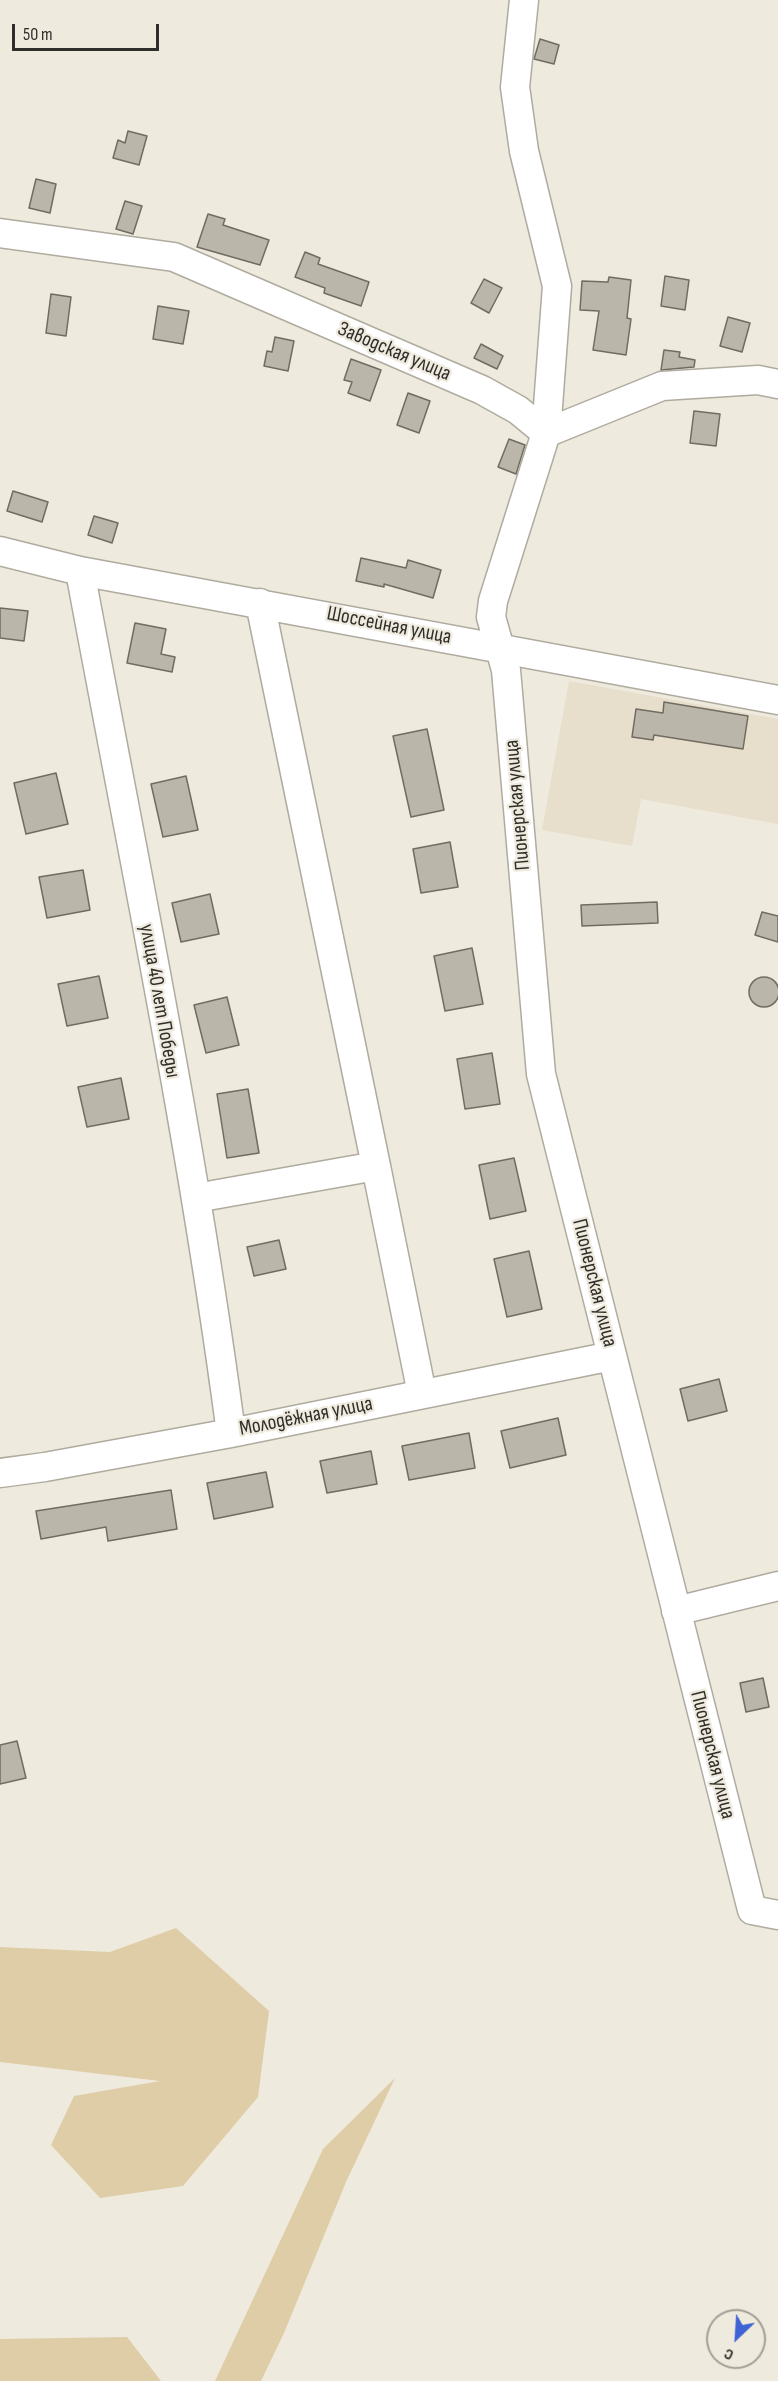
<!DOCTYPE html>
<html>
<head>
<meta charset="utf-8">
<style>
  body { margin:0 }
  #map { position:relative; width:778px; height:2381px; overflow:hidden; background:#efeade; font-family:"Sofia Sans Condensed",sans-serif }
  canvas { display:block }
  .north { position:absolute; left:706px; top:2309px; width:60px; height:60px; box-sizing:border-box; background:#efeade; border:2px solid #a39f96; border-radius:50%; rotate:205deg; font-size:16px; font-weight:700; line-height:24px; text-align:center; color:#302e2a }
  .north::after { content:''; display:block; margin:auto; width:21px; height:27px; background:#3f62d4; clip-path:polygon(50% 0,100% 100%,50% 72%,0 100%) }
  .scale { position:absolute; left:12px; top:24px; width:147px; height:27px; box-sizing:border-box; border:3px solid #302e2a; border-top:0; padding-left:8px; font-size:18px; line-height:21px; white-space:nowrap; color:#302e2a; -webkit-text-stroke:4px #efeade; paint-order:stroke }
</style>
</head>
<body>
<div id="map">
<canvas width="778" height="2381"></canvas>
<div class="north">С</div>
<div class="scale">50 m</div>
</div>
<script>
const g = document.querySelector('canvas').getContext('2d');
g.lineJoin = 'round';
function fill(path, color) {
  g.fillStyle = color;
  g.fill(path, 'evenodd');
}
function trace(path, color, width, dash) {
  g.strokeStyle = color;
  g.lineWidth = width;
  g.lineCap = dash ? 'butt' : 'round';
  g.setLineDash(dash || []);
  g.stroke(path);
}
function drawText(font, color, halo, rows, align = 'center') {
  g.font = font + ' "Sofia Sans Condensed",sans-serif';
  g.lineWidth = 4.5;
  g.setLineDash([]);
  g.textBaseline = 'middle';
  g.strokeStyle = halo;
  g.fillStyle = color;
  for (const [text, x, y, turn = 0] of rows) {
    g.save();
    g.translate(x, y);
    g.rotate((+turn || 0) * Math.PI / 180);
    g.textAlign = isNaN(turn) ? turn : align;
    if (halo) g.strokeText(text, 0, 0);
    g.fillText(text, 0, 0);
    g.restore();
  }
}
const built = new Path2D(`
  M 569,681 L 778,719 L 778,824 L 641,799 L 632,846 L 542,830 Z`);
const green = new Path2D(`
  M 176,1928 L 269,2011 L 258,2097 L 183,2186 L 100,2198 L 51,2145 L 74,2096 L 160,2081 L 0,2062 L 0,1947 L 110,1952 Z
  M 395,2078 L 346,2182 L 284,2333 L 261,2381 L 215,2381 L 323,2149 Z
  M 127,2337 L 161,2381 L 0,2381 L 0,2339 Z`);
const building = new Path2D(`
  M 540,39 L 559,45 L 554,64 L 534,59 Z
  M 128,131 L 147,136 L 139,165 L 113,158 L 118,140 L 125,143 Z
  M 36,179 L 56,184 L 50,213 L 29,208 Z
  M 125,201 L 142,206 L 133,234 L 116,229 Z
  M 208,214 L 225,219 L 223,225 L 269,240 L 260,265 L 197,247 Z
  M 305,252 L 320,258 L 318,264 L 369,282 L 361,306 L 324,293 L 325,288 L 295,277 Z
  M 665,276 L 689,280 L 685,310 L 661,306 Z
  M 609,277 L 631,280 L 627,318 L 631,319 L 626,355 L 593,350 L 599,311 L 580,310 L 582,281 L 608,282 Z
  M 484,279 L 502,288 L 489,313 L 471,303 Z
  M 51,294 L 71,297 L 66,336 L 46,333 Z
  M 158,306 L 189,311 L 183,344 L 153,339 Z
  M 728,317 L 750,323 L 742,352 L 720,346 Z
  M 275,337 L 294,341 L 288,371 L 264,366 L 267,351 L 272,352 Z
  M 481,344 L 503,356 L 497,369 L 474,358 Z
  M 664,350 L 680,352 L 679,357 L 695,360 L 694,367 L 661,370 Z
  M 351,359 L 381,370 L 370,401 L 348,393 L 352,382 L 344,380 Z
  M 408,393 L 430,401 L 419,433 L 397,425 Z
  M 694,411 L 720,414 L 716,446 L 690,443 Z
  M 509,439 L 525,445 L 516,474 L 498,467 Z
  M 13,491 L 48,502 L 42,522 L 7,511 Z
  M 94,516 L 118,523 L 112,543 L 88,535 Z
  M 361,558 L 406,568 L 408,560 L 441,570 L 433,598 L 384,584 L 384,587 L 356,581 Z
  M 0,608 L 28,611 L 24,641 L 0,638 Z
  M 135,623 L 166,629 L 161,654 L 175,657 L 172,672 L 127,663 Z
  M 664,702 L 748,716 L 743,749 L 654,735 L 653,740 L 632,737 L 636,709 L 663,713 Z
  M 427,729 L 444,810 L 411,817 L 393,736 Z
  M 56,773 L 68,824 L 26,834 L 14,783 Z
  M 186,776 L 198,830 L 163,837 L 151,784 Z
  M 450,842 L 458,887 L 421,893 L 413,849 Z
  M 83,870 L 90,910 L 47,918 L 39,877 Z
  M 210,894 L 219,934 L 181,942 L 172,903 Z
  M 657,902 L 658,923 L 582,926 L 581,905 Z
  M 762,912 L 778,916 L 778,942 L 755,935 Z
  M 472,948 L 483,1004 L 445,1011 L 434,956 Z
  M 99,976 L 108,1018 L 67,1026 L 58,984 Z
  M749 992a15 15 0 1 1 30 0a15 15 0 1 1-30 0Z
  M 227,997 L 239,1045 L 206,1053 L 194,1005 Z
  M 492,1053 L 500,1104 L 465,1109 L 457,1059 Z
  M 121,1078 L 129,1119 L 87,1127 L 78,1087 Z
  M 248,1089 L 259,1153 L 227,1158 L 217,1094 Z
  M 514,1158 L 526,1211 L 490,1219 L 479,1165 Z
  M 279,1240 L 286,1269 L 254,1276 L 247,1247 Z
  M 529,1251 L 542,1309 L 507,1317 L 494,1259 Z
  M 719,1379 L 727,1411 L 688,1421 L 680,1389 Z
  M 558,1418 L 566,1455 L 510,1468 L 501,1431 Z
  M 469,1433 L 475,1468 L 409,1480 L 402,1446 Z
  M 371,1451 L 377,1484 L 327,1493 L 320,1461 Z
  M 266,1472 L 273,1507 L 214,1519 L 207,1483 Z
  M 171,1490 L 177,1529 L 108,1541 L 106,1527 L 41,1539 L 36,1511 Z
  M 763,1678 L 769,1707 L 746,1712 L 740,1683 Z
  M 17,1741 L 26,1778 L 0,1784 L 0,1745 Z`);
const minor = new Path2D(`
  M 524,0 L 515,87 L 524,151 L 557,286 L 546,433 L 493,601 L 491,617 L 506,670 L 541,1074 L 752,1910 L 778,1915
  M 0,233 L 174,257 L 482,390 L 518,410 L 546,433 L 662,386 L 758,380 L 778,384
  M 0,551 L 80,571 L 778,700
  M 80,571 C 133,857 193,1144 231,1433
  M 376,1166 L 422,1394
  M 196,1198 L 376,1166 L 260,603
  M 0,1473 L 45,1467 L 231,1433 L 612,1356
  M 676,1611 L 778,1586`);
const streetNames = [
  ["Заводская улица",394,352,23],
  ["Шоссейная улица",389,626,11],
  ["Пионерская улица",518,805,-95],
  ["улица 40 лет Победы",159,1001,80],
  ["Пионерская улица",594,1283,76],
  ["Молодёжная улица",306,1417,-11],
  ["Пионерская улица",712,1755,76]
];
fill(built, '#e7decb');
fill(green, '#decda7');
fill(building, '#bbb6aa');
trace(building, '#716c61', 1.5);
trace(minor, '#b0ab9f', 31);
trace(minor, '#fff', 28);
drawText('21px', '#302e2a', '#efeade', streetNames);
</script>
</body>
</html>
